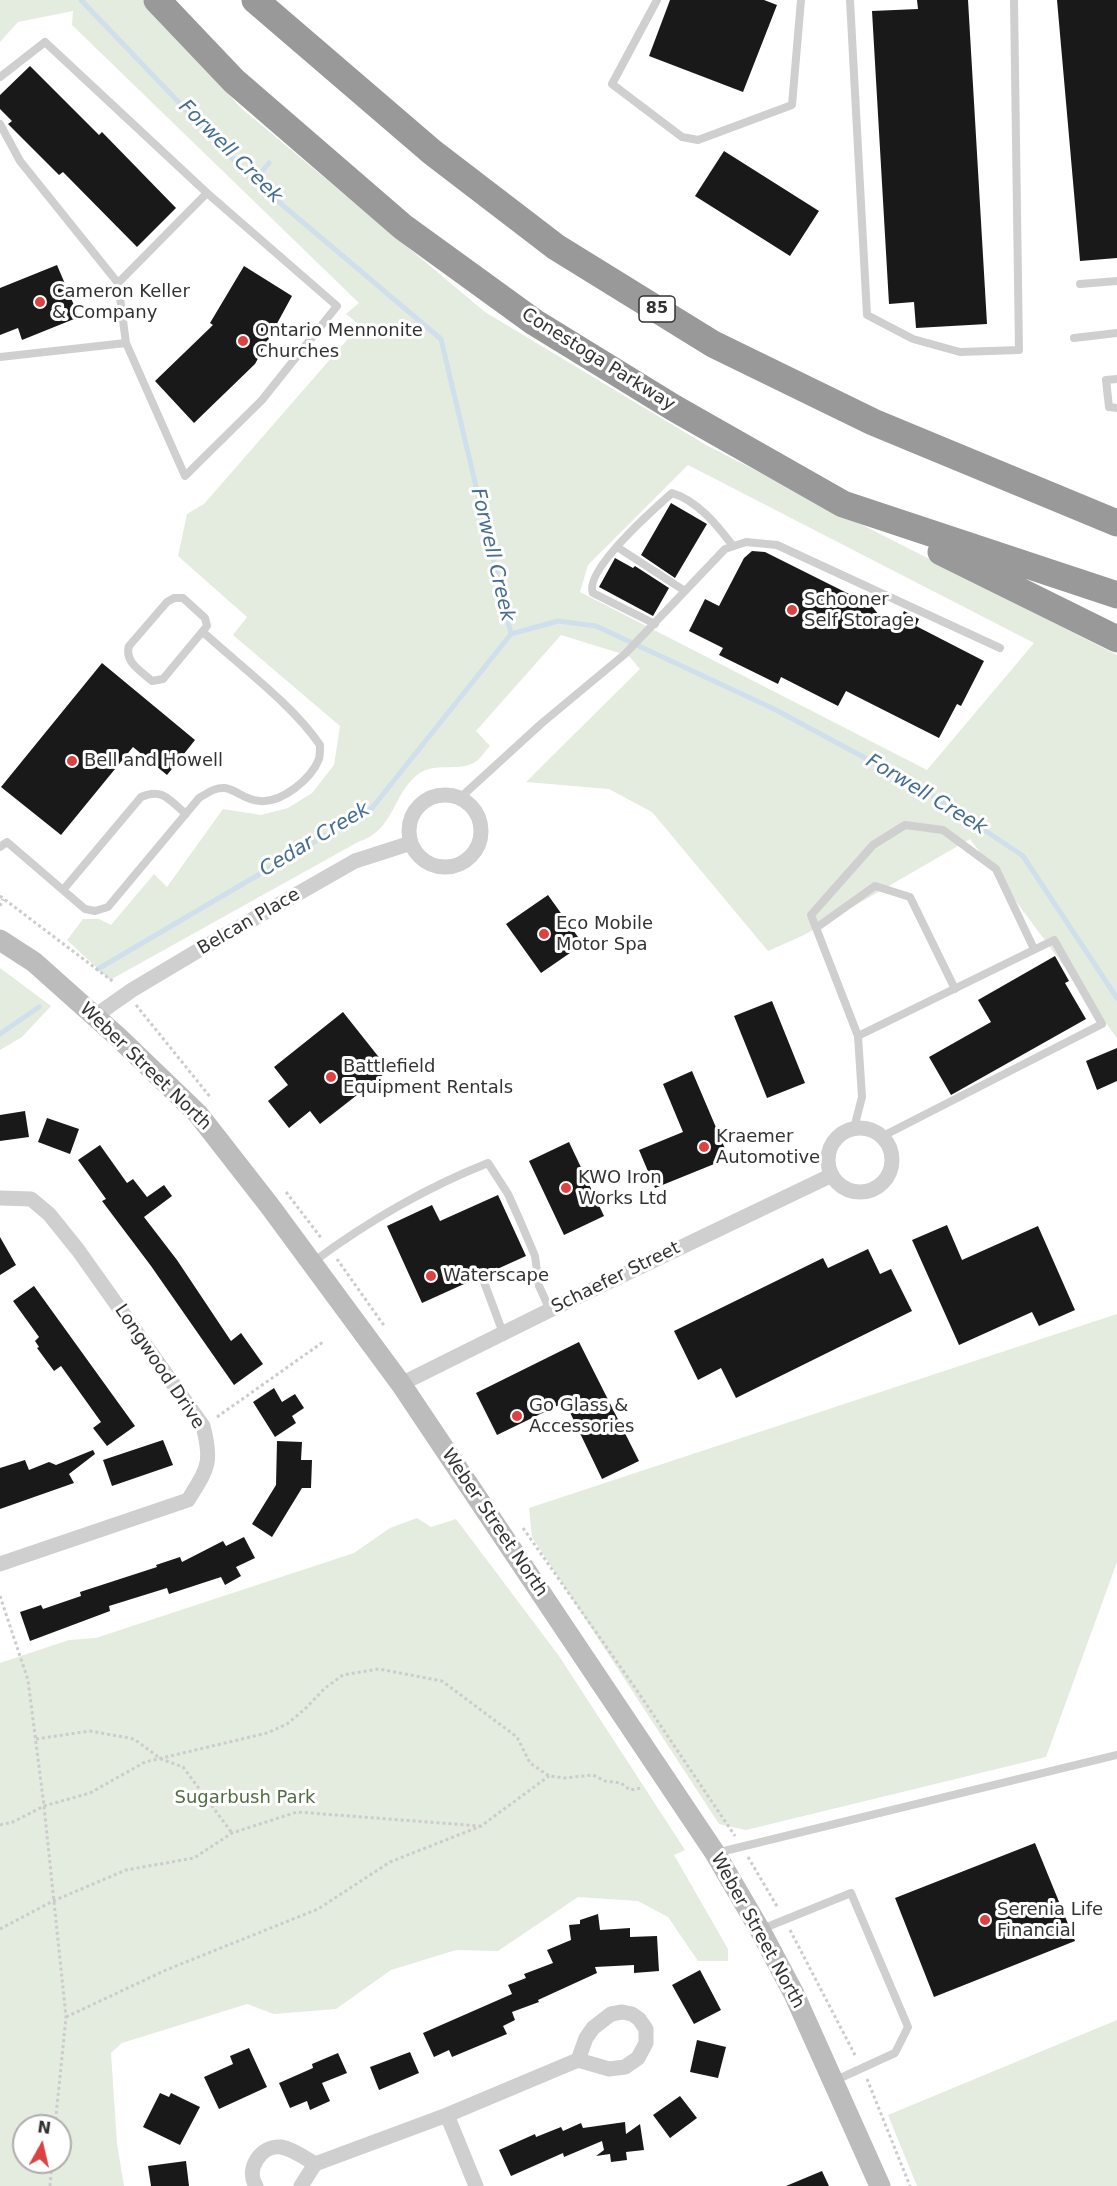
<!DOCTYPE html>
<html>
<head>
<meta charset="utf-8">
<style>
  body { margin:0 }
  #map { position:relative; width:1117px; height:2186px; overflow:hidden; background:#fff; font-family:"DejaVu Sans",sans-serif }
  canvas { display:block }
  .north { position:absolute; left:12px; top:2114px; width:60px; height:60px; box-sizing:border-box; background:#fff; border:2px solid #adadad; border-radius:50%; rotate:8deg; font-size:16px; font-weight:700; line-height:24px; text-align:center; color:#323232 }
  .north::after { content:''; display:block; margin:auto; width:21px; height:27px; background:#dc4242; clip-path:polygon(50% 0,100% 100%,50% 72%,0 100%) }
</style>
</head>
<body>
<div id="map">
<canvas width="1117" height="2186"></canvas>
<div class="north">N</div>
</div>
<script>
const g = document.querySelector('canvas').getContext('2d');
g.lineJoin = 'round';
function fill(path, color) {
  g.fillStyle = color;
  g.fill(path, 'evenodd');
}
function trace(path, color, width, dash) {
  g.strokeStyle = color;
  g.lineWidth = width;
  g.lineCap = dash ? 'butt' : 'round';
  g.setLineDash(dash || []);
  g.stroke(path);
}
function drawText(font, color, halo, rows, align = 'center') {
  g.font = font + ' "DejaVu Sans",sans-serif';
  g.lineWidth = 6;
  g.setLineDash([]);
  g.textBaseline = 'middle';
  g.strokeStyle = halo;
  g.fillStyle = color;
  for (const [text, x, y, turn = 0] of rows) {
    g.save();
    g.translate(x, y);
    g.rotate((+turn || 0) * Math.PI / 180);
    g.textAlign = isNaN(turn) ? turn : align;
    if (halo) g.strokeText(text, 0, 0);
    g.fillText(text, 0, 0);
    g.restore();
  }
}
const green = new Path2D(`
  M 0,0 L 143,0 L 241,108 L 485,312 L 706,445 L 1117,655 L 1117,1038 L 970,839 L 804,935 L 768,951 L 652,812 L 609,789 L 526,782 L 640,669 L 629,656 L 561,635 L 476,731 L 490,746 C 486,750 482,756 478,760 C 461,774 436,760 417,775 C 392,795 395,830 358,842 L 110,980 L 67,940 L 83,919 L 99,919 L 111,925 L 154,874 L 167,887 L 223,809 L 261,815 L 288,808 L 312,793 L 334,765 L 340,726 L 233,635 L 247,617 L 178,556 L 187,514 L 204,504 L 360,325 L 346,314 L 359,303 L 72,25 L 73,11 L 18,22 L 0,42 ZM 688,465 L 1034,643 L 927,770 L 580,592 L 588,565 Z
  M 0,968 L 51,1006 L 22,1037 L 0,1050 Z
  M 1117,1314 L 1117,1562 L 1046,1757 L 746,1830 L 719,1824 L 532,1537 L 529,1508 Z
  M 417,1518 L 431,1527 L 456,1519 L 559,1656 L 685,1850 L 674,1855 L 728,1949 L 728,1961 L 698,1961 L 668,1917 L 638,1901 L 578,1897 L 498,1951 L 456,1950 L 391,1970 L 336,2009 L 274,2014 L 247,2004 L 122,2043 L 111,2053 L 117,2144 L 124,2186 L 0,2186 L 0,1663 L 69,1640 L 96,1638 L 354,1553 L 390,1528 ZM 24,2126 L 60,2126 L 60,2162 L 24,2162 Z
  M 1117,2020 L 1117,2186 L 917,2186 L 888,2115 Z`);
const stream = new Path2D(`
  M 81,0 L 254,181 L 441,339 L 511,634
  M 254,181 L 269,163
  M 511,634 L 558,621 L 596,626 L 774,709 L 923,789 L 1023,856 L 1117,998
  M 98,969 L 372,808 L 511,634
  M 0,1034 L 39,1007`);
const building = new Path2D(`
  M 670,0 L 764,0 L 777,5 L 743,92 L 649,56 Z
  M 917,0 L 968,0 L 987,324 L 916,328 L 914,302 L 889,304 L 872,11 L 918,9 Z
  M 1057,0 L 1117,0 L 1117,258 L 1080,261 Z
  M 30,66 L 99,135 L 102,132 L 176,208 L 137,247 L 63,172 L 59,175 L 8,124 L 12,121 L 0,109 L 0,95 Z
  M 724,151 L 819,211 L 790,256 L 695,196 Z
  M 57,265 L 79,317 L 22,340 L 18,328 L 0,335 L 0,288 Z
  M 244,266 L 292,296 L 255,364 L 194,423 L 155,381 L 213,325 L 210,323 Z
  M 671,503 L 707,524 L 675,578 L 641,555 Z
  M 752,551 L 765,552 L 871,605 L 878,614 L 881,613 L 886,620 L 893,615 L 900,619 L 904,611 L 919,619 L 916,626 L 984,661 L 961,706 L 957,704 L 939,738 L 846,691 L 838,706 L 781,677 L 778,684 L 719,655 L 723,648 L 689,631 L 705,599 L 719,606 L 744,558 Z
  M 615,558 L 633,568 L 635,566 L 669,588 L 653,616 L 599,587 Z
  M 102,663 L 195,740 L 167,775 L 133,747 L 61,835 L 1,787 Z
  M 548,895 L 583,944 L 541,973 L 506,924 Z
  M 1055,956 L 1069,981 L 1065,983 L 1086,1019 L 951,1095 L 929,1057 L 991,1022 L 978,1000 Z
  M 772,1001 L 805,1083 L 767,1098 L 734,1016 Z
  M 343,1012 L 389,1070 L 320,1124 L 310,1111 L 289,1128 L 268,1101 L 288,1085 L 274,1067 Z
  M 1117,1048 L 1117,1081 L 1097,1090 L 1086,1061 Z
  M 692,1071 L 729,1158 L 655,1188 L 639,1150 L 683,1132 L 663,1084 Z
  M 25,1111 L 29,1137 L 0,1141 L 0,1115 Z
  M 47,1118 L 79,1129 L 70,1154 L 38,1142 Z
  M 569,1142 L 604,1216 L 564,1235 L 529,1161 Z
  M 100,1145 L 127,1183 L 133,1179 L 147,1197 L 164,1185 L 172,1196 L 144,1217 L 177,1260 L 231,1341 L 241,1333 L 263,1364 L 234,1385 L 151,1266 L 102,1201 L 106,1199 L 78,1160 Z
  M 498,1195 L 526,1256 L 422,1303 L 387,1226 L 432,1205 L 440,1221 Z
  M 947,1225 L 962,1260 L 1038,1226 L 1075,1310 L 1039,1326 L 1032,1312 L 959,1345 L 912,1240 Z
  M 0,1237 L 16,1265 L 0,1275 Z
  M 868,1249 L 880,1274 L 891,1269 L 912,1311 L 736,1398 L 721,1368 L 698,1380 L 674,1331 L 823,1258 L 828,1268 Z
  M 34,1286 L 135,1426 L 107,1446 L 93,1428 L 101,1422 L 61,1366 L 54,1371 L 37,1348 L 39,1347 L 35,1341 L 39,1337 L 13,1301 Z
  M 579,1342 L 639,1461 L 602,1479 L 565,1402 L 497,1435 L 476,1393 Z
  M 274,1388 L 282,1402 L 295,1394 L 304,1408 L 292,1416 L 296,1423 L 275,1437 L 253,1402 Z
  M 163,1440 L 173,1465 L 112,1486 L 103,1460 Z
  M 277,1441 L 302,1442 L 301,1460 L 312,1460 L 311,1488 L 302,1488 L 272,1537 L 252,1524 L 276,1485 Z
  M 93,1450 L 95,1454 L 69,1474 L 74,1483 L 0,1509 L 0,1468 L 25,1460 L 29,1470 L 49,1462 L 56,1465 Z
  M 244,1537 L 255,1558 L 236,1567 L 241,1576 L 225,1585 L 221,1577 L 169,1594 L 167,1588 L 109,1606 L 110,1611 L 30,1641 L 20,1612 L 41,1605 L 43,1609 L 81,1596 L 80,1592 L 157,1567 L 156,1565 L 180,1557 L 182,1562 L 223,1541 L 226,1546 Z
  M 1035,1843 L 1075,1941 L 934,1997 L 895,1898 Z
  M 598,1914 L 600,1930 L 630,1928 L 630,1937 L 657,1936 L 659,1971 L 634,1973 L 634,1965 L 595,1967 L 597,1973 L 538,2000 L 539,2002 L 512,2012 L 515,2020 L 503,2026 L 507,2034 L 452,2057 L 449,2050 L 434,2057 L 423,2033 L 512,1994 L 508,1985 L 526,1978 L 524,1974 L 553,1963 L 547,1950 L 571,1940 L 569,1925 L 580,1924 L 580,1920 Z
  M 700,1970 L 721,2010 L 694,2024 L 672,1985 Z
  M 697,2040 L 726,2047 L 718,2078 L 690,2072 Z
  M 249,2048 L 267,2087 L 219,2109 L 204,2077 L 233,2064 L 230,2056 Z
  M 410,2052 L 419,2073 L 379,2090 L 370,2067 Z
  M 338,2053 L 347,2073 L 322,2083 L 330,2101 L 310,2110 L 307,2101 L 290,2108 L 279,2083 L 313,2068 L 312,2064 Z
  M 160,2093 L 169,2097 L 171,2093 L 200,2107 L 180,2145 L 143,2127 Z
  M 680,2096 L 697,2118 L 670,2138 L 653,2115 Z
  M 625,2122 L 626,2134 L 640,2124 L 644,2150 L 626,2152 L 627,2160 L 611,2162 L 610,2154 L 596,2156 L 604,2150 L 602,2141 L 564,2157 L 563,2153 L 511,2176 L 499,2150 L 535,2134 L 536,2137 L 561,2127 L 563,2131 L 581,2123 L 583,2128 Z
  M 186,2161 L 189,2186 L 151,2186 L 148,2166 Z
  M 822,2171 L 829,2186 L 786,2186 Z`);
const path = new Path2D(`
  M 0,896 L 115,983
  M 0,906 L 3,899
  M 136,1005 L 211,1098
  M 286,1192 L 322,1239
  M 337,1259 L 385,1327
  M 217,1417 L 323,1342
  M 523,1528 L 638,1692 L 735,1836
  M 0,1596 L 28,1680 L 44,1806 L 66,2017 L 55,2126
  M 36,1739 L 90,1731 L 134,1739 L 161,1759 L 183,1767 L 232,1833
  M 0,1825 L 13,1822 L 44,1806 L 90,1793 L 145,1762 L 267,1733 L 287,1724 L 306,1708 L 325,1688 L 343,1675 L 379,1669 L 442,1681 L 517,1737 L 530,1763 L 549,1776 L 564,1778 L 593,1775 L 605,1781 L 621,1783 L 630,1790 L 641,1788
  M 748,1857 L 778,1908
  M 0,1929 L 53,1901 L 126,1870 L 194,1858 L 232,1833 L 297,1812 L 480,1826
  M 790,1930 L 856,2057
  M 66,2017 L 166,1970 L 318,1909 L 390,1862 L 481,1826 L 549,1776
  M 867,2079 L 910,2186
  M 50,2186 L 52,2162`);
const service = new Path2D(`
  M 657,0 L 612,84 L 682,137 L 698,140 L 792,105 L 801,0
  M 850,0 L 867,315 L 913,339 L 960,352 L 1019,350 L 1014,0
  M 0,77 L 45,42 L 207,193
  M 0,124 L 20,161 L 118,283
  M 207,193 L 337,306 L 262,400 L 185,476 L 126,343 L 118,283 Z
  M 1080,284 L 1117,281
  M 1074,338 L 1117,333
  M 0,357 L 126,343
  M 1117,379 L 1106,380 L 1109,407 L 1117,408
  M 617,547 L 685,591
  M 174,598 L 183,598 L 205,618 L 207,626 L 163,679 L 152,681 C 141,671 124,662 129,646 L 167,602 Z
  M 655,624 L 593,593 C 583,571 655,508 672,493 C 698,501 717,525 733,546
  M 461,797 L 542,723 L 625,654 L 725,549 L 746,542 L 777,545 L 1000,648
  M 0,847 L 7,842 L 85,909 L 95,911 L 108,907 L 199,798 C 208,793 215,787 225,788 C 237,790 244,800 260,801 C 282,803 311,779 319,759 C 320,755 320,749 320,745 C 292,704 240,666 203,632
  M 63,890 L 141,797 C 163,787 170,801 186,814
  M 816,928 L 875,886 L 910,897 L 955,989
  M 858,1036 L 811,915 L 873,845 L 905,825 L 943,830 L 996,869 L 1034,949
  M 854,1128 L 862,1097 L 858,1036 L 1054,940 L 1102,1024 L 883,1136
  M 313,1262 C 367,1222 425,1188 488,1163 L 508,1194 L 521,1223 L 535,1256 L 539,1286 L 550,1310
  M 484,1282 L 503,1333
  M 716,1853 L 1117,1755
  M 762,1929 L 851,1893 L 908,2027 L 895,2053 L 836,2080`);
const minor = new Path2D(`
  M409 831a36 36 0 1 1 72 0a36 36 0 1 1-72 0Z
  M 95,1016 L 132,990 L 199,950 L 355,861 L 411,843
  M828 1160a32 32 0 1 1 64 0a32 32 0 1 1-64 0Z
  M 0,1198 L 31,1199 L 49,1214 L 78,1250 L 203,1426 C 213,1464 207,1469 188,1500 L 0,1564
  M 401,1384 L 550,1310 L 832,1175
  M 447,2115 L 476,2186
  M 256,2186 C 245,2169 261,2145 281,2147 C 293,2149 305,2158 315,2164
  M 301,2186 L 315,2164 L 447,2115 L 578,2060 L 609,2069 L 625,2067 L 638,2058 L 646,2043 L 646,2029 L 639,2019 L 632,2014 L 622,2012 L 611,2014 L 593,2028 L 586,2038 L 578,2060`);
const secondary = new Path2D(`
  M 0,940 L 34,962 L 118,1037 L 198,1114 L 269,1205 L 401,1384 L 715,1853 L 760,1930 L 794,1994 L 880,2186`);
const motorway = new Path2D(`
  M 157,0 L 234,81 L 403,227 L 534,322 L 674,408 L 843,504 L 1117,595
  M 255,0 L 432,152 L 556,247 L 713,344 L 873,422 L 1117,523
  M 941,552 L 1117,639`);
const markers = [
  [40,302,6,"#dc4242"],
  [243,341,6,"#dc4242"],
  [792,610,6,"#dc4242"],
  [72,761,6,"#dc4242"],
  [544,934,6,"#dc4242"],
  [331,1077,6,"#dc4242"],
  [704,1147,6,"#dc4242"],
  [566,1188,6,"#dc4242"],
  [431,1276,6,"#dc4242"],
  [517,1416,6,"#dc4242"],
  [985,1920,6,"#dc4242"]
];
const shields = [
  [657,309,36]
];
const shieldNames = [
  ["85",657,309]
];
const poiNames = [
  ["Cameron Keller",52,292],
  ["& Company",52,313],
  ["Ontario Mennonite",255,331],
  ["Churches",255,352],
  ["Schooner",804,600],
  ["Self Storage",804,621],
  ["Bell and Howell",84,761],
  ["Eco Mobile",556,924],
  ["Motor Spa",556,945],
  ["Battlefield",343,1067],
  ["Equipment Rentals",343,1088],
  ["Kraemer",716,1137],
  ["Automotive",716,1158],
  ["KWO Iron",578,1178],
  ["Works Ltd",578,1199],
  ["Waterscape",443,1276],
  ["Go Glass &",529,1406],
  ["Accessories",529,1427],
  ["Serenia Life",997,1910],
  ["Financial",997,1931]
];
const streetNames = [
  ["Conestoga Parkway",598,360,32],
  ["Belcan Place",249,922,-30],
  ["Weber Street North",145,1067,44],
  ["Schaefer Street",616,1278,-26],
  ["Longwood Drive",159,1367,56],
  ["Weber Street North",494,1523,56],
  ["Weber Street North",757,1931,61]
];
const parkNames = [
  ["Sugarbush Park",245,1798]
];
const waterNames = [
  ["Forwell Creek",230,152,45],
  ["Forwell Creek",492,555,77],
  ["Forwell Creek",926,795,31],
  ["Cedar Creek",315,840,-31]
];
fill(green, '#e4ebdf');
trace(stream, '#d0dfec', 5);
fill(building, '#191919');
trace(path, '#ccc', 3, [3, 3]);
trace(service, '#cfcfcf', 8);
trace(minor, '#cfcfcf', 15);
trace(secondary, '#bcbcbc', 21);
trace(motorway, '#999', 27);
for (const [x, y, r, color] of markers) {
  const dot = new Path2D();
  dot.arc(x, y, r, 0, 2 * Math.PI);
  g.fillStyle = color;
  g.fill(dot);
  trace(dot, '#fff', 2);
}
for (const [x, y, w] of shields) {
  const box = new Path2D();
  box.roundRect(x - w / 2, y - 13, w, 26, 4.5);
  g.fillStyle = '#fff';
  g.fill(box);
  trace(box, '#323232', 1.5);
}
drawText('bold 16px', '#323232', null, shieldNames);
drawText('18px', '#323232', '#fff', poiNames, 'left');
drawText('18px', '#323232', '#fff', streetNames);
drawText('18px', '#526c41', '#fff', parkNames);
drawText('italic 20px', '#446d91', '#fff', waterNames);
</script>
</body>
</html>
